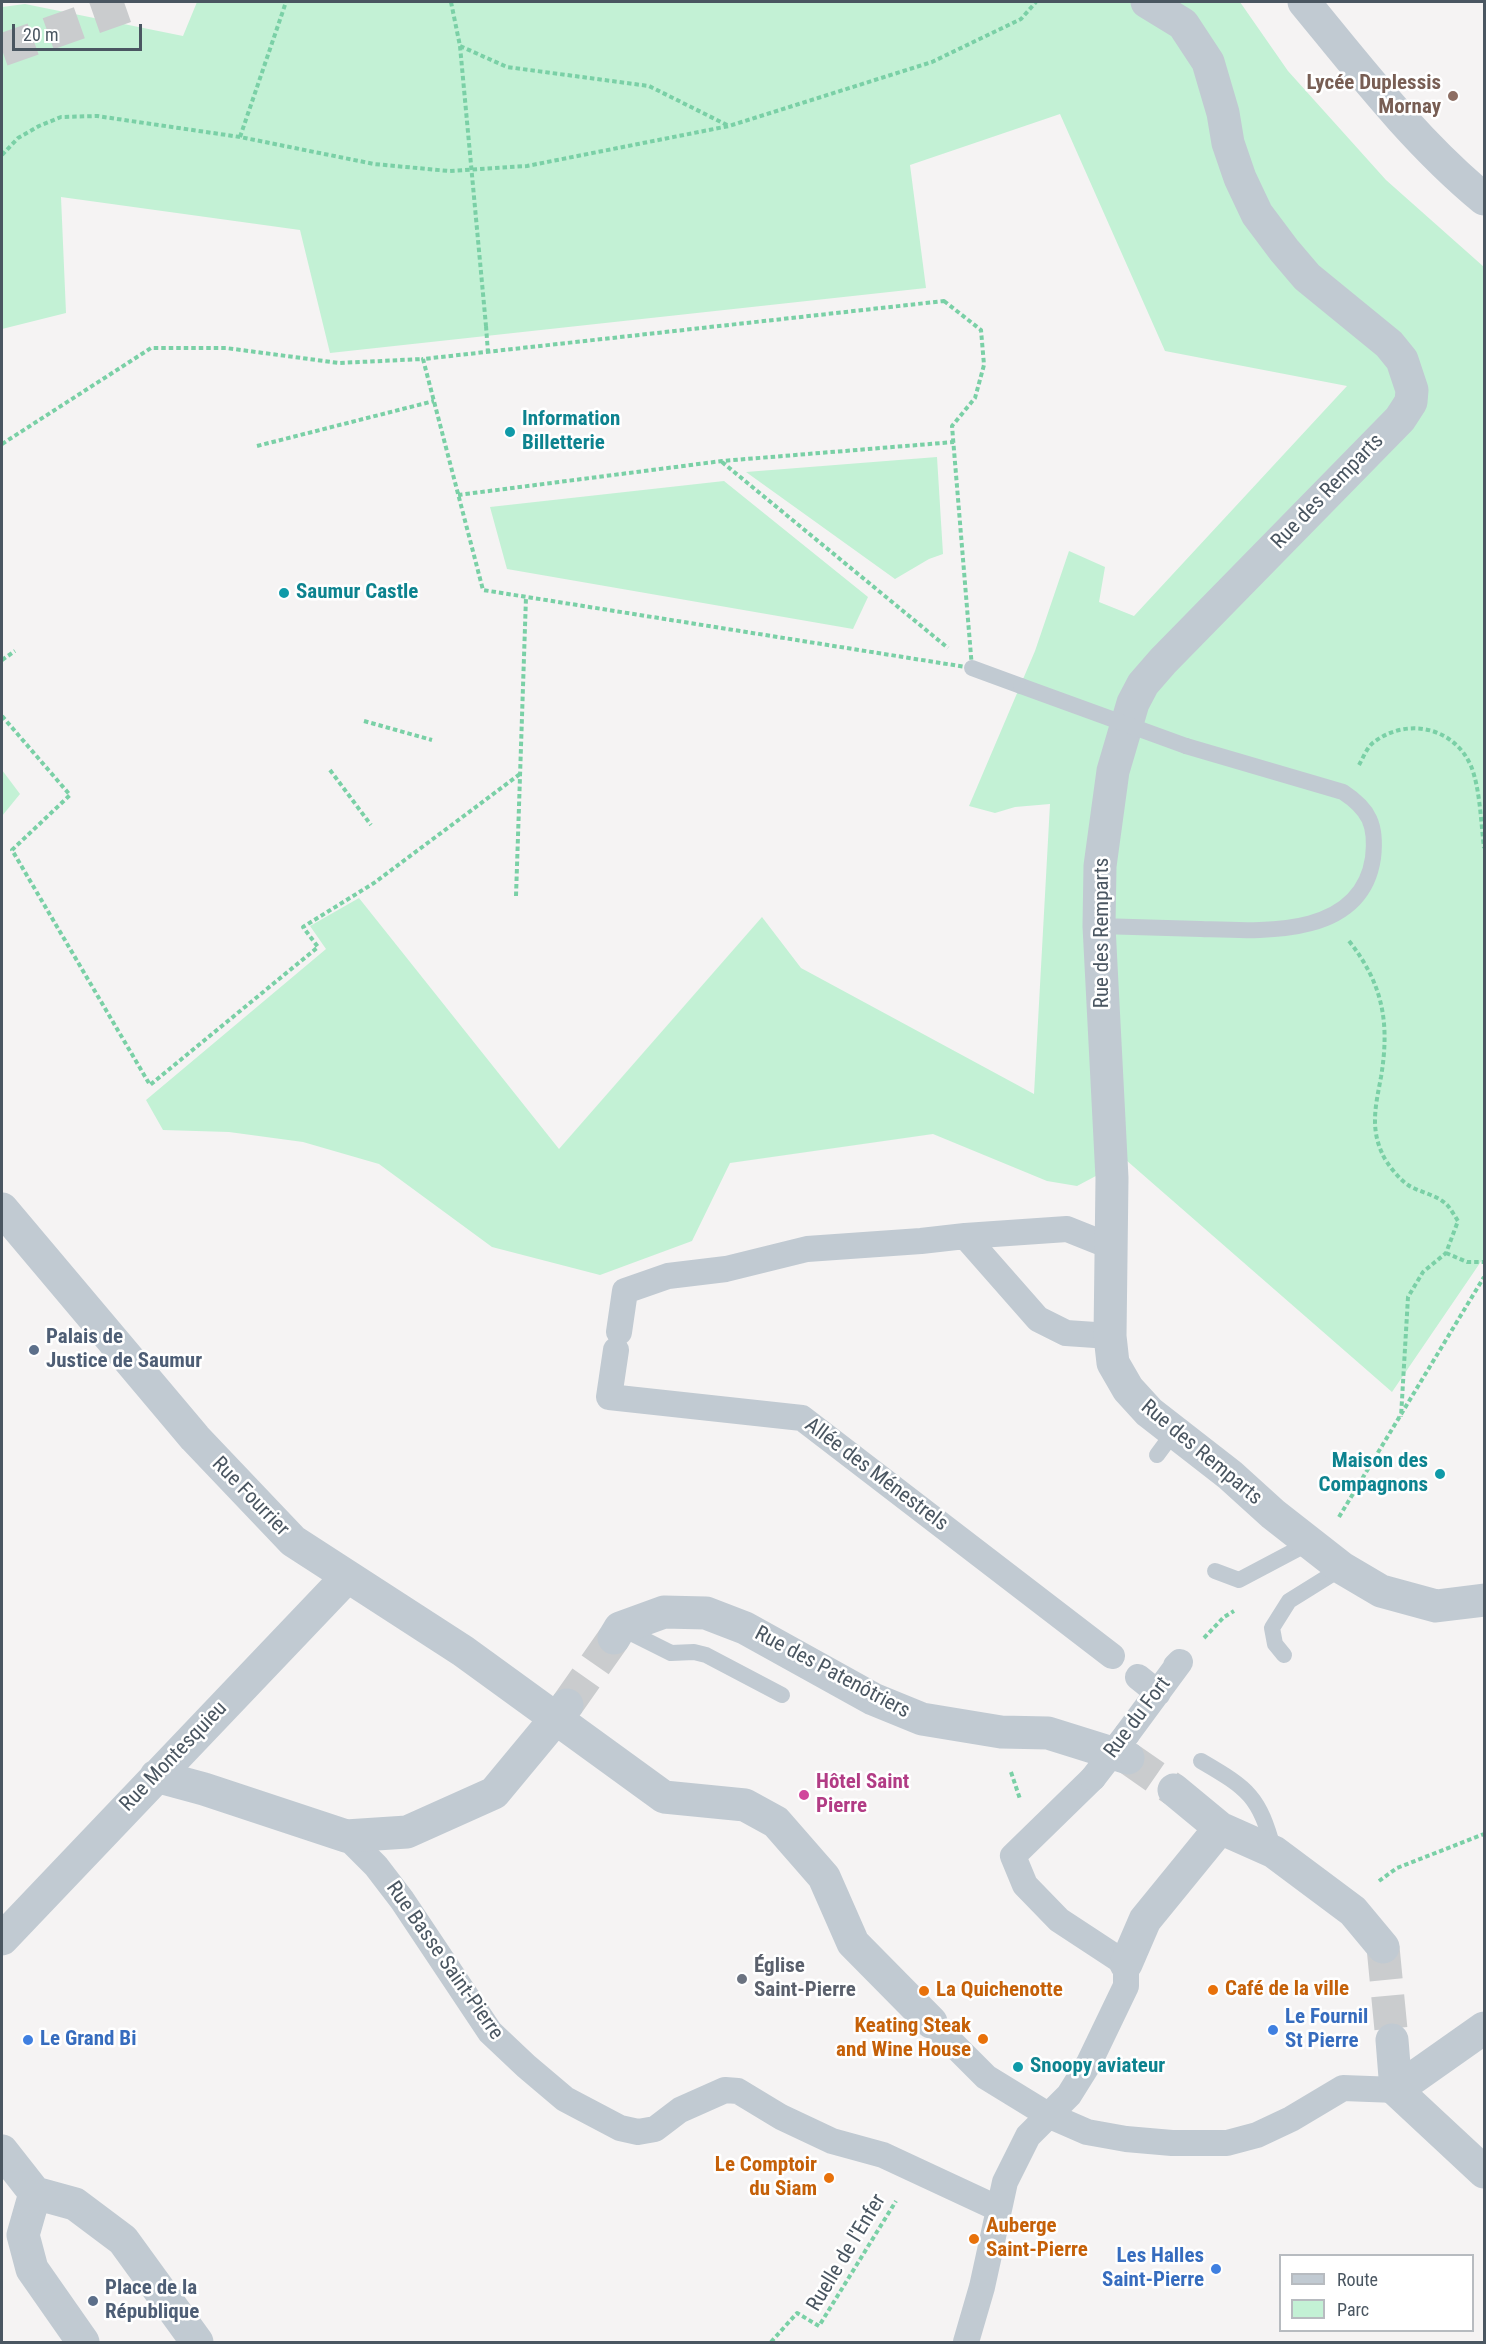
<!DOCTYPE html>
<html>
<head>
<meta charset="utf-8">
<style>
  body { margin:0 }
  #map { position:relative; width:1486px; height:2344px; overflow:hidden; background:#f5f3f3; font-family:"Roboto Condensed",sans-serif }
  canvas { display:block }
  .frame { position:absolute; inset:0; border:3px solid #4a5661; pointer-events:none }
  .legend { position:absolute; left:1279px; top:2254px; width:195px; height:78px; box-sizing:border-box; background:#fff; border:2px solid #b7bbc0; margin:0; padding:8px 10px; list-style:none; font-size:18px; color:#4a5661 }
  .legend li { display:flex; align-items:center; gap:12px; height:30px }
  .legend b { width:30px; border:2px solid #b7bbc0 }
  .scale { position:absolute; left:12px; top:24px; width:130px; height:27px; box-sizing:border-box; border:3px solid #4a5661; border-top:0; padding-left:8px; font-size:18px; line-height:21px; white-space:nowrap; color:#4a5661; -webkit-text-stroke:4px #fff; paint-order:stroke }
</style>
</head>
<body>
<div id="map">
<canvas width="1486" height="2344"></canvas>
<div class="frame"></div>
<ul class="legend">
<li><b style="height:8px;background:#c1cad2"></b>Route</li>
<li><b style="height:16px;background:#c3f1d5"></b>Parc</li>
</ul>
<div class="scale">20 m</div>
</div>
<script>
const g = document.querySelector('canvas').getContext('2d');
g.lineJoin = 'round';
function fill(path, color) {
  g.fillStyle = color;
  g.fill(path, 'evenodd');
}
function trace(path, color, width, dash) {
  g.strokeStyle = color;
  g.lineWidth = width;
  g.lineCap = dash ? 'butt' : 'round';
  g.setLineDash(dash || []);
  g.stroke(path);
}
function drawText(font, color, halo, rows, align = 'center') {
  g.font = font + ' "Roboto Condensed",sans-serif';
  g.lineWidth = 5;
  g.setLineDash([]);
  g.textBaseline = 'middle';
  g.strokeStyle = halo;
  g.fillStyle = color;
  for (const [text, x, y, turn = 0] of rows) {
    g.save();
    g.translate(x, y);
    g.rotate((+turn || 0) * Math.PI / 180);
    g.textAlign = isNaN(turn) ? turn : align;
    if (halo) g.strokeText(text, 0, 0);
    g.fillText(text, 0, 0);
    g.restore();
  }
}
const green = new Path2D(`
  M 197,2 L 1240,2 L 1288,71 L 1386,180 L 1484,267 L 1484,1261 L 1482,1260 L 1392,1392 L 1126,1160 L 1077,1186 L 1047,1181 L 933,1134 L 730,1163 L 692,1241 L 600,1275 L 492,1247 L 379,1164 L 303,1142 L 229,1132 L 163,1130 L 146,1100 L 326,949 L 310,926 L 359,898 L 559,1149 L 762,917 L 801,968 L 1034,1094 L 1050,804 L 1015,807 L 995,813 L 969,806 L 1035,651 L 1069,551 L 1105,567 L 1099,602 L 1134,616 L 1347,386 L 1165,351 L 1060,114 L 910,165 L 926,288 L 330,353 L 300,230 L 61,197 L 66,313 L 2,329 L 2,7 L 25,4 L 183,36 Z
  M 937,457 L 943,554 L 929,559 L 895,579 L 746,472 Z
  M 724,481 L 868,597 L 853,629 L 507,569 L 490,507 Z
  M 2,770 L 20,794 L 2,816 Z`);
const minorTunnel = new Path2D(`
  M 567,1705 L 614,1638
  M 1128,1758 L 1174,1790
  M 1383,1947 L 1392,2040`);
const tertiaryTunnel = new Path2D(`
  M 2,50 L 138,2`);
const path = new Path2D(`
  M 451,2 L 460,46 L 507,67 L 649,86 L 729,126
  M 240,137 L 286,2
  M 2,155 L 18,138 L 39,126 L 61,117 L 97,116 L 240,137 L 374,164 L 449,171 L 527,166 L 729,126 L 932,62 L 1021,19 L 1036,2
  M 944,301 L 981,330 L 984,365 L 975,398 L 952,426 L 972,668 L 483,590 L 423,359 Z
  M 486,326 L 488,353
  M 2,444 L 151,348 L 226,348 L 339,363 L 423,359
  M 257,446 L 434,401
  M 722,462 L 948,648
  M 458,495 L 722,461 L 954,442
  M 2,660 L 15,651
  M 2,716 L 70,795 L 12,850 L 150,1085 L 318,947 L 303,927 L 374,883 L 520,774
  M 364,721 L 432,740
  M 1359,765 C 1363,758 1367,747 1374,742 C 1407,717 1454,727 1471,766 C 1480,788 1481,823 1484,848
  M 330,770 L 371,825
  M 516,896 L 526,597
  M 1349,941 C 1383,984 1390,1023 1381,1077 C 1376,1104 1370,1127 1382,1153 C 1386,1163 1399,1179 1408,1185 C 1419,1192 1434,1194 1445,1203 C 1450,1207 1454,1215 1458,1221 L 1446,1253 L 1423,1272 L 1408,1297 L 1401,1417
  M 1446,1253 L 1467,1262 L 1484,1262
  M 1339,1517 L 1484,1277
  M 1204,1638 L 1224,1617 L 1234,1611
  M 1011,1772 L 1020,1799
  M 1379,1881 L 1397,1868 L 1484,1834
  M 771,2342 L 797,2313 L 819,2326 L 896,2201`);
const service = new Path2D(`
  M 972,668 L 1021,686
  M 1099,926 C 1133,927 1167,928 1201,929 C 1261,931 1361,939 1373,858 C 1377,825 1369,809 1343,792 L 1186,746
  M 1157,1455 L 1174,1432
  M 1215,1571 L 1239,1580 L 1309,1543
  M 621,1628 L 671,1653 L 694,1652 L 706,1655 L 782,1695
  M 1284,1655 L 1275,1644 L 1272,1628 L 1289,1601 L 1342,1568
  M 1201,1761 C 1249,1789 1259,1796 1274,1851`);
const pedestrian = new Path2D(`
  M 965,1236 L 1067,1229 L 1112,1247
  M 619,1332 L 625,1291 L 668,1276 L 726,1269 L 807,1249 L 921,1241 L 965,1236 L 1038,1319 L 1066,1333 L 1110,1336
  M 616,1350 L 609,1397 L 802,1418 L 1112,1656
  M 1138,1677 L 1158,1693
  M 1127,1734 L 1180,1662 L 1176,1666
  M 346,1836 L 376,1866 L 402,1900 L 490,2032 L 526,2066 L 565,2099 L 620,2128 L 638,2132 L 655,2129 L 680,2110 L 725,2090 L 738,2091 L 781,2117 L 832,2141 L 883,2155 L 999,2209
  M 931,2022 L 986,2077 L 1048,2115 L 1087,2132 L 1126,2139 L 1172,2143 L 1227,2143 L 1257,2135 L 1291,2119 L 1343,2088 L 1396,2090
  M 966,2342 L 982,2287 L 1005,2182 L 1028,2136 L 1069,2095 L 1089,2063 L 1126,1986 L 1126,1964 L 1059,1920 L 1025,1885 L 1013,1856 L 1093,1778`);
const minor = new Path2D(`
  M 1147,2 L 1183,24 L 1208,62 L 1223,113 L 1228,143 L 1240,178 L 1257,214 L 1284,250 L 1307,277 L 1389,344 L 1402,360 L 1412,390 L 1411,402 L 1400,419 L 1163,661 L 1143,684 L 1133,703 L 1113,771 L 1100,866 L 1099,926 L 1112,1178 L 1110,1336 L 1113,1363 L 1128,1389 L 1149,1412 L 1230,1475 L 1273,1514 L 1342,1568 L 1381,1591 L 1436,1606 L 1484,1600
  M 2,1209 L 195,1438 L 293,1541 L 463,1651 L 664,1797 L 745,1805 L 776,1822 L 824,1877 L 853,1943 L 931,2022
  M 614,1638 L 620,1628 L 664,1612 L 706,1613 L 745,1628 L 873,1699 L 922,1719 L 1001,1732 L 1048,1733 L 1128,1758
  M 156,1776 L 204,1789 L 346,1836 L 407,1832 L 494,1793 L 567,1705
  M 1174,1790 L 1220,1828 L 1274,1852 L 1353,1911 L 1383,1947
  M 2,1939 L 347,1577
  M 1126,1964 L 1145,1920 L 1220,1828
  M 1392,2040 L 1396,2090
  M 1396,2090 L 1484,2172
  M 1396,2090 L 1484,2028
  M 2,2151 L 35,2193 L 75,2204 L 123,2240 L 197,2342
  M 35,2193 L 23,2235 L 32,2269 L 83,2342`);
const tertiary = new Path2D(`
  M 1304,2 C 1360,70 1415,142 1484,199`);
const pathBridge = new Path2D(`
  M 460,46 L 486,326`);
const serviceBridge = new Path2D(`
  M 1021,686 L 1186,746`);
const pedestrianBridge = new Path2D(`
  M 1093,1778 L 1127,1734`);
const markers = [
  [1453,96,6,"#8d6e63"],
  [510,432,6,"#0f9aa8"],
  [284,593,6,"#0f9aa8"],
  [34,1350,6,"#5c6f8a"],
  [1440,1474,6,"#0f9aa8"],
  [804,1795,6,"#d1479c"],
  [742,1979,6,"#6b7280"],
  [1213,1990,6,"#e8710a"],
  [924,1991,6,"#e8710a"],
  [1273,2030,6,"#3f7fe0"],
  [983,2039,6,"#e8710a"],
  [28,2040,6,"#3f7fe0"],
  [1018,2067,6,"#0f9aa8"],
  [829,2178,6,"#e8710a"],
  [974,2239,6,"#e8710a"],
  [1216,2269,6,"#3f7fe0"],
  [93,2301,6,"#5c6f8a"]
];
const educationNames = [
  ["Lycée Duplessis",1441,84],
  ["Mornay",1441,108]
];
const cultureNames = [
  ["Information",522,420],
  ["Billetterie",522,444],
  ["Saumur Castle",296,593],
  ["Maison des",1428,1462,"right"],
  ["Compagnons",1428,1486,"right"],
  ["Snoopy aviateur",1030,2067]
];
const streetNames = [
  ["Rue des Remparts",1328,492,-46],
  ["Rue des Remparts",1103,933,-90],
  ["Rue des Remparts",1201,1453,40],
  ["Allée des Ménestrels",876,1475,37],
  ["Rue Fourrier",250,1497,46],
  ["Rue des Patenôtriers",832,1673,28],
  ["Rue du Fort",1138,1718,-53],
  ["Rue Montesquieu",174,1757,-46],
  ["Rue Basse Saint-Pierre",444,1961,55],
  ["Ruelle de l'Enfer",847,2253,-59]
];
const serviceNames = [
  ["Palais de",46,1338],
  ["Justice de Saumur",46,1362],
  ["Place de la",105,2289],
  ["République",105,2313]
];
const hotelNames = [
  ["Hôtel Saint",816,1783],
  ["Pierre",816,1807]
];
const worshipNames = [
  ["Église",754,1967],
  ["Saint-Pierre",754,1991]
];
const foodNames = [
  ["Café de la ville",1225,1990],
  ["La Quichenotte",936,1991],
  ["Keating Steak",971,2027,"right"],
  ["and Wine House",971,2051,"right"],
  ["Le Comptoir",817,2166,"right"],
  ["du Siam",817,2190,"right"],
  ["Auberge",986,2227],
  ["Saint-Pierre",986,2251]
];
const shopNames = [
  ["Le Fournil",1285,2018],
  ["St Pierre",1285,2042],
  ["Le Grand Bi",40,2040],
  ["Les Halles",1204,2257,"right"],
  ["Saint-Pierre",1204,2281,"right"]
];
fill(green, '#c3f1d5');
trace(minorTunnel, '#caccce', 33, [33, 16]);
trace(tertiaryTunnel, '#caccce', 33, [33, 16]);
trace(path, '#7ad0a6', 4, [4.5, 3]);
trace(service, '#c1cad2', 16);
trace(pedestrian, '#c1cad2', 26);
trace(minor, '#c1cad2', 33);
trace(tertiary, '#c1cad2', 33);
trace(pathBridge, '#7ad0a6', 4, [4.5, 3]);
trace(serviceBridge, '#c1cad2', 16);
trace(pedestrianBridge, '#c1cad2', 26);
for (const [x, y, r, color] of markers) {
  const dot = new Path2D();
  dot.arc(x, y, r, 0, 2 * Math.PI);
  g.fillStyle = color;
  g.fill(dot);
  trace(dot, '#fff', 2);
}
drawText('bold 21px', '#785e54', '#fff', educationNames, 'right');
drawText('bold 21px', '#0d838f', '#fff', cultureNames, 'left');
drawText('21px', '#4a5661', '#fff', streetNames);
drawText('bold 21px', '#4e5e75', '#fff', serviceNames, 'left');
drawText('bold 21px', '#b23c85', '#fff', hotelNames, 'left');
drawText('bold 21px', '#5b616d', '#fff', worshipNames, 'left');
drawText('bold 21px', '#c56008', '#fff', foodNames, 'left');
drawText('bold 21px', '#366cbe', '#fff', shopNames, 'left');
</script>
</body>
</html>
